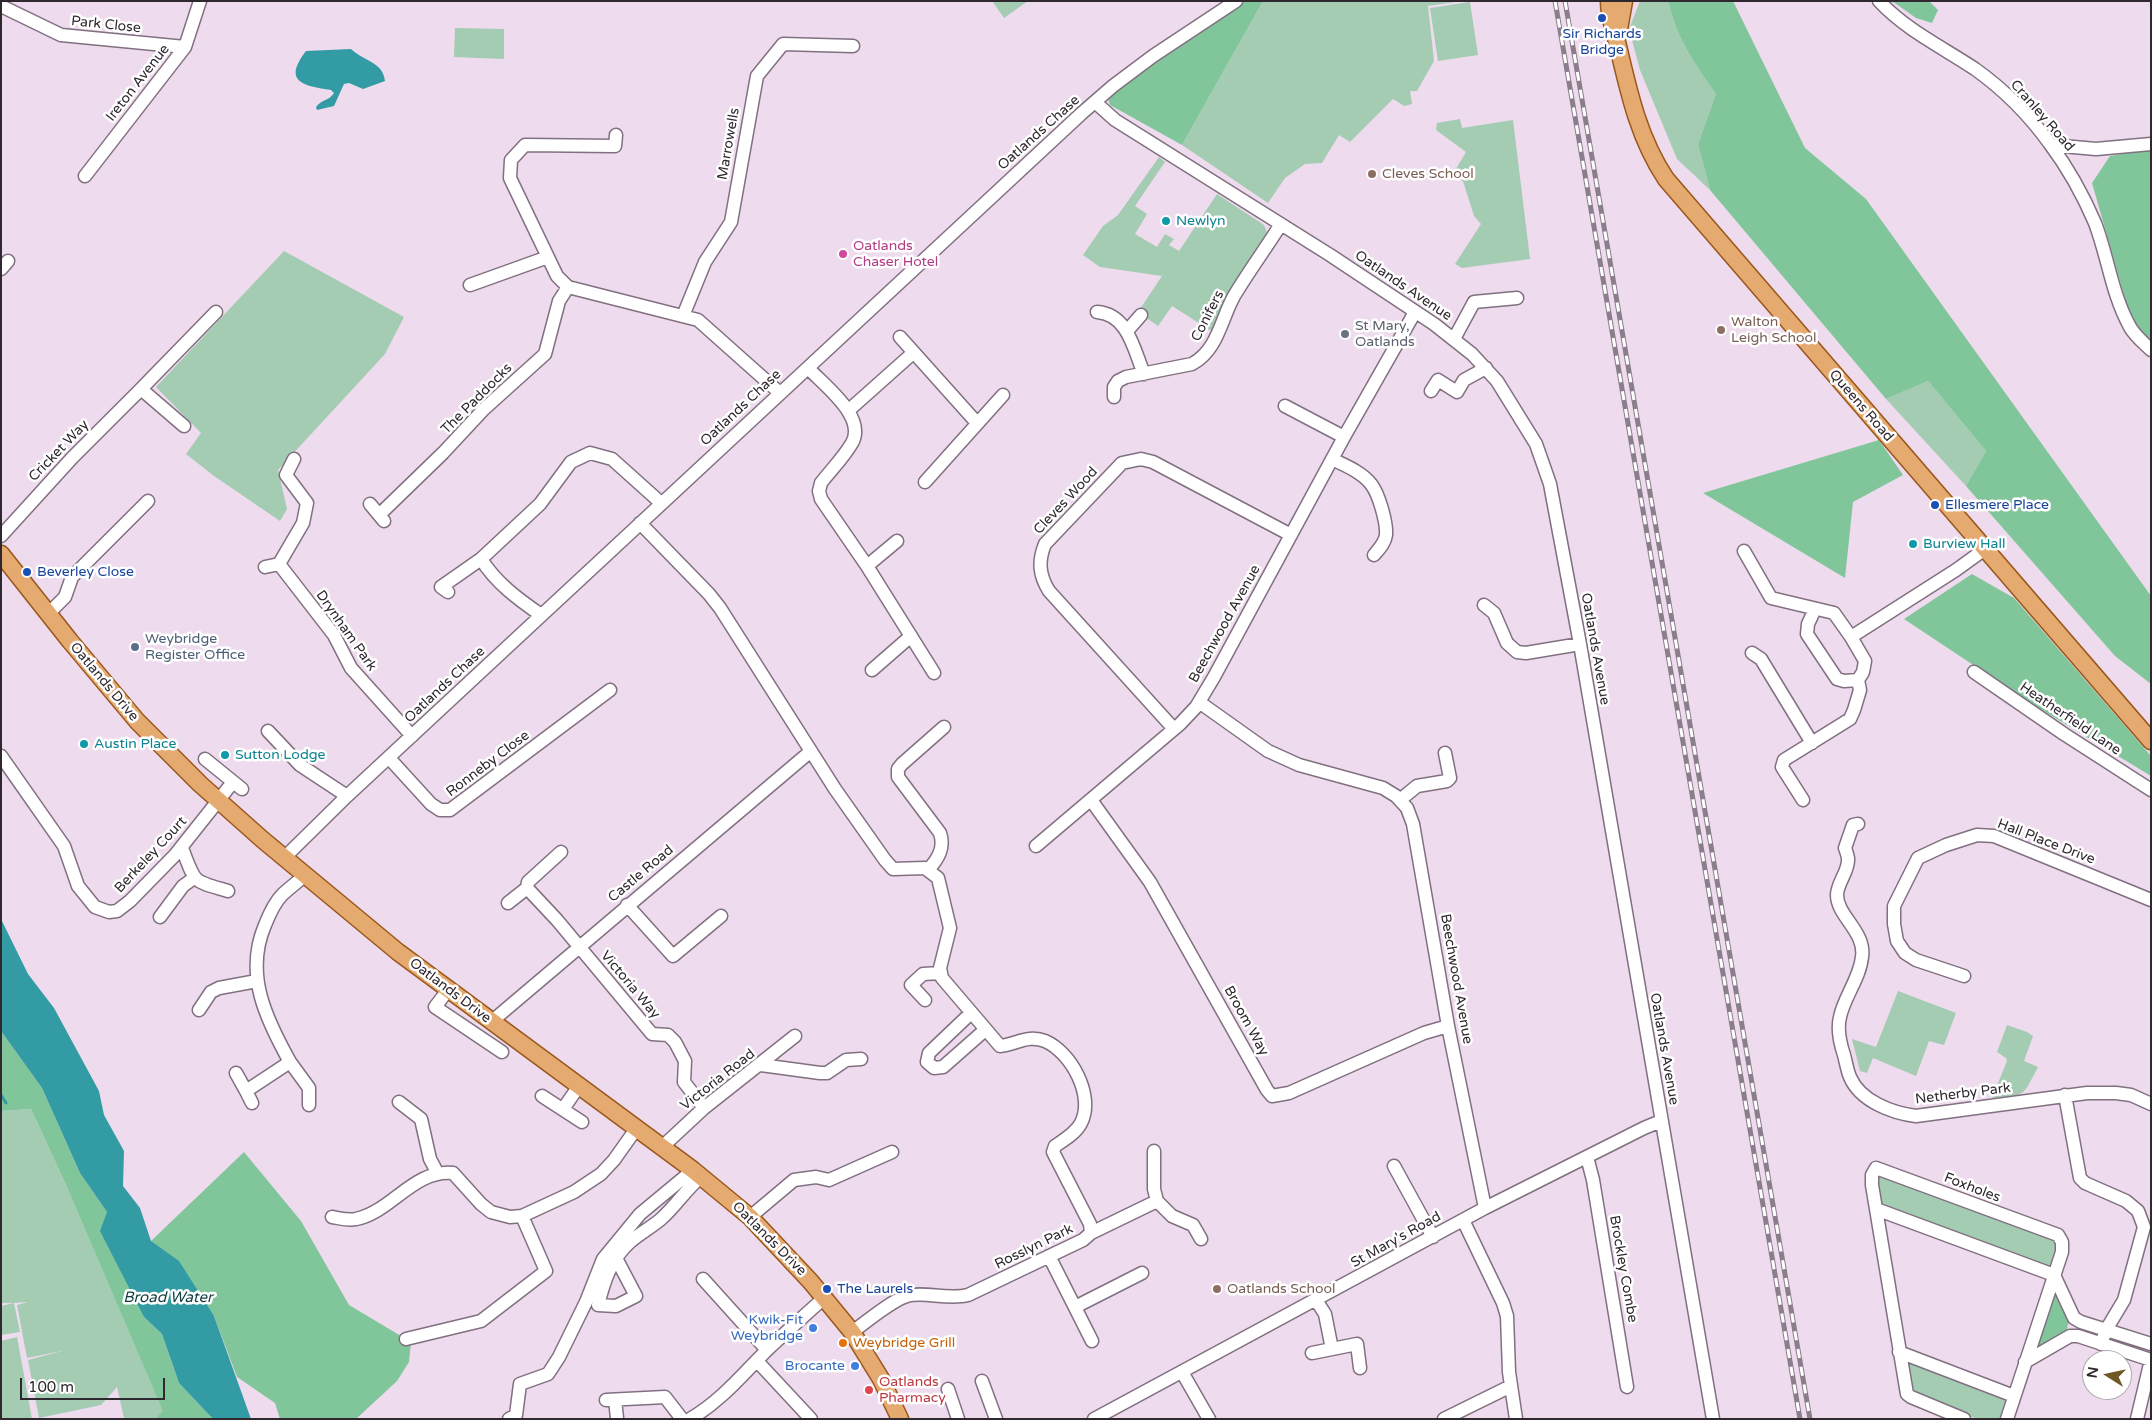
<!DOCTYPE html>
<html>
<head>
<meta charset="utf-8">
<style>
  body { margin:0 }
  #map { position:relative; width:2152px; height:1420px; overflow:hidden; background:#eedbed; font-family:"Varela Round",sans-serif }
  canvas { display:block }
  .frame { position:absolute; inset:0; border:2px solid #2f282f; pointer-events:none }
  .north { position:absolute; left:2082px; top:1350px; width:50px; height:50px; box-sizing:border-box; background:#fff; border:1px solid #aca9ac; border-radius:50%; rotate:280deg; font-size:14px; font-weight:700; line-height:20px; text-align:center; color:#2f282f }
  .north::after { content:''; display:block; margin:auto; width:18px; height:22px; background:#705929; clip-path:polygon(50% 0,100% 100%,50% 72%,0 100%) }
  .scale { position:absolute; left:20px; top:1378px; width:145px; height:22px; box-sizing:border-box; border:2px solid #2f282f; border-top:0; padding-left:6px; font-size:15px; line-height:18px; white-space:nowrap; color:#2f282f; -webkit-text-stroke:4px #fff; paint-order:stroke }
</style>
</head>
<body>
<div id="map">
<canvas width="2152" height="1420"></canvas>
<div class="frame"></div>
<div class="north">N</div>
<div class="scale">100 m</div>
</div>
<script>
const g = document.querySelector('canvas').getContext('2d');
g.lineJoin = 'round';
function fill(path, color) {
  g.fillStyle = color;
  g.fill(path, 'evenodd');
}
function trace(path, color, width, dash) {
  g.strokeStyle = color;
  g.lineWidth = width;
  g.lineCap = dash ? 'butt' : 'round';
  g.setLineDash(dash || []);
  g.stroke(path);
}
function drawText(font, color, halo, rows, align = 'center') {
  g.font = font + ' "Varela Round",sans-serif';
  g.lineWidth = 5;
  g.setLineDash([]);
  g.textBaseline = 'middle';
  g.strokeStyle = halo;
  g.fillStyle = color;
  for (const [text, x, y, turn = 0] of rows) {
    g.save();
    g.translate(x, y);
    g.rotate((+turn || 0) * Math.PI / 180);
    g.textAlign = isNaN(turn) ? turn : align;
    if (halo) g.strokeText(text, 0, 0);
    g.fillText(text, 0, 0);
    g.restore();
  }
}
const green = new Path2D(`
  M 992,1 L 1028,1 L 1004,18 Z
  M 1263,1 L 1462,1 L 1428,6 L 1434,61 L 1417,91 L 1410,91 L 1412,104 L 1404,106 L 1393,99 L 1350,142 L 1339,135 L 1322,163 L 1305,164 L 1285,178 L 1268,203 L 1182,145 Z
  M 1640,1 L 1668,1 C 1677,39 1694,63 1716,94 L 1698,144 L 1710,190 L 1677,159 L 1640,70 L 1629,29 Z
  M 1470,2 L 1478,55 L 1438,61 L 1430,8 Z
  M 455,28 L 504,29 L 504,59 L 454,57 Z
  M 1460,119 L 1462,128 L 1513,120 L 1530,259 L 1462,268 L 1455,264 L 1481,224 L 1474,216 L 1463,181 L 1453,174 L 1466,152 L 1436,130 L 1437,123 Z
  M 1159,157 L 1165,162 L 1135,206 L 1147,214 L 1135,234 L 1157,247 L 1165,234 L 1174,239 L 1169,245 L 1179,251 L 1217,194 L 1264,225 L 1267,233 L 1264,242 L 1213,332 L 1172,306 L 1158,326 L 1138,312 L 1162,276 L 1100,267 L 1083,255 L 1103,226 L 1118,215 Z
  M 284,251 L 404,317 L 385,354 L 278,470 L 287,509 L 280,521 L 214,476 L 186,454 L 201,433 L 156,387 Z
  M 1928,381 L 1986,451 L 1966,486 L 1886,399 Z
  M 1898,991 L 1956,1013 L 1944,1045 L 1929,1041 L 1916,1076 L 1873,1058 L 1867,1073 L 1860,1071 L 1852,1039 L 1876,1047 Z
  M 2007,1025 L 2027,1032 L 2033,1036 L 2024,1061 L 2038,1067 C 2022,1097 2027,1095 1992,1098 L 2007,1061 L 2006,1058 L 1997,1052 Z
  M 31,1109 L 66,1185 L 164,1412 L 155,1419 L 124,1418 L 117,1387 L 101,1405 L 39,1418 L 28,1360 L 62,1351 L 27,1358 L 17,1305 L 28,1302 L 14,1303 L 20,1332 L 1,1335 L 1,1306 L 14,1303 L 1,1303 L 1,1111 Z
  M 1877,1173 L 2052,1233 L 2060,1247 L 2051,1268 L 1880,1205 Z
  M 17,1337 L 32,1419 L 1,1419 L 1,1341 Z
  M 1906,1359 L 2008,1398 L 2004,1419 L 1977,1419 L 1913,1393 Z`);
const forest = new Path2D(`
  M 1243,1 L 1263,1 L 1182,145 L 1110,105 L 1108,98 L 1183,39 Z
  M 1668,1 L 1733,1 L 1805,148 L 1866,199 L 2151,596 L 2151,684 L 2115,656 L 1966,486 L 1986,451 L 1928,381 L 1886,399 L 1710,190 L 1698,144 L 1716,94 C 1694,63 1677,39 1668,1 Z
  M 1892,1 L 1929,1 L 1938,10 L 1932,23 L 1916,18 Z
  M 2151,149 L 2151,345 L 2133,326 L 2092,183 L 2110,156 Z
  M 1879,440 L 1903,475 L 1853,502 L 1845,578 L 1703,493 Z
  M 1972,574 L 2014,598 L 2151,756 L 2151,776 L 2029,702 L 1904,619 Z
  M 1,1031 L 42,1088 L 80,1173 L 107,1212 L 144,1317 L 162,1334 L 179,1383 L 213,1419 L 155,1419 L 163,1411 L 66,1185 L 31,1109 L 1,1111 Z
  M 244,1152 L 301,1221 L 349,1305 L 411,1342 L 409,1362 L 397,1381 L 356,1419 L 280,1419 L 275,1403 L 237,1377 L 214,1316 L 151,1241 Z
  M 2055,1288 C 2064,1304 2073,1313 2066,1332 L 2038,1348 L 2035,1347 Z`);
const water = new Path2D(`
  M 351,49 C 365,62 383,62 385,81 L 363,89 L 349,83 L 344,84 L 334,106 L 317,110 L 316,107 C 321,100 330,100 334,93 L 331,90 C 304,86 282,82 306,51 Z
  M 1,919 L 28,974 L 54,1008 L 99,1091 L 104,1115 L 124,1151 L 123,1186 L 140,1208 L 151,1241 L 179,1261 L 214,1316 L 251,1419 L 213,1419 L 179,1383 L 162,1334 L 144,1317 L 100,1231 L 107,1212 L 80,1173 L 42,1088 L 1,1031 Z`);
const stream = new Path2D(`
  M 1,1095 L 6,1103`);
const minor = new Path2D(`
  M 1879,1 C 1906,30 1942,47 1975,69 C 2003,89 2030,116 2050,144 C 2068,168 2083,195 2095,223 C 2108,257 2112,295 2130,327 C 2135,336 2144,343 2151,350
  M 1,6 L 61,35 L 185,47
  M 1095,102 L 1115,120 L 1330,255 L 1434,324 L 1472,354 L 1497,381 L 1536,444 L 1550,484 L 1580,644 L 1713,1419
  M 616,135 L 615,146 L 525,145 L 511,160 L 510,178 L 557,276 L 568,287 L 698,320 L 780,393
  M 2051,145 L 2096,149 L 2151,144
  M 85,176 L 185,47 L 200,1
  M 1,269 L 8,261
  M 470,285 L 548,257
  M 1097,312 C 1128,314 1134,350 1144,374
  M 683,316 L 705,262 L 731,222 L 757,76 L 783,44 L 853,46
  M 1127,331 L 1141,315
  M 900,337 L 977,423
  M 1454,339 L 1474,302 L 1517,298
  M 808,368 C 824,385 867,417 852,443 C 844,457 831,470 821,483 L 819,491 L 821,499 L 867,566 L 934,673
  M 1431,391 L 1438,380 L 1457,392 L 1464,380 L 1486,368
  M 1114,397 L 1114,387 L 1118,381 L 1126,377 L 1192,364 C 1218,350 1221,319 1234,296 C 1249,271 1266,248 1281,224
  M 1285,406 L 1344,437
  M 849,410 L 913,353
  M 184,426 L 141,389 L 216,312
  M 294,459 L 286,475 L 307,503 L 303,523 L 279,564 L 334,635 L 351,668 L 412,736
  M 1332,459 C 1344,465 1362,472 1371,484 C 1379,494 1387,523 1386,535 C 1385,543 1379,549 1374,555
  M 925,482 L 1003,395
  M 370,504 L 379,515
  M 384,521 L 379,515 L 443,453 L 484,409 L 545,354 L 559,301 L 568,287
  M 640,523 L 709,594 L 720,608 L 835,789 L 885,860 L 893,869 L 925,868 L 938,878 L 950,928 L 940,968 L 942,978 L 1000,1046 C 1015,1045 1028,1034 1045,1041 C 1071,1052 1095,1096 1081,1123 C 1076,1133 1064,1140 1055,1146 L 1053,1152 L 1090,1224 L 1091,1233 L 1083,1240 L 968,1295 C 948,1300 922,1291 907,1296 C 892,1300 865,1323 852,1332
  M 1,536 L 72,458 L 141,389
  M 1744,551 L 1771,598 L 1834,613 L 1851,637 L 1865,661 L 1863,672 L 1858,680 L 1860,690 L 1854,710 L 1850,719 L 1784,760 L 1782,767 L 1803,800
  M 481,559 L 540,504 L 571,462 L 590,453 L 612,459 L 661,503
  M 867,566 L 897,541
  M 265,567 L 279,564
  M 448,592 L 441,587 L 481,559 C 496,583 518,599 541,615
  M 1484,605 L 1494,613 L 1507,643 L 1517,652 L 1526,653 L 1580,644
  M 1815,609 L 1808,624 L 1807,634 L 1837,679 L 1844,681 L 1858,680
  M 48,614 L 65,597 L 72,577 L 148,501
  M 1851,637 L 1956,570 L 1985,549
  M 1752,653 L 1761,659 L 1812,743
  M 872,670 L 911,636
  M 1974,672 L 2064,734 L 2151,790
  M 1199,702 L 1268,751 L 1299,765 L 1383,788 L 1396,796 L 1407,808 L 1413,824 L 1448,1026 L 1485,1208
  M 1174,729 L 1049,591 C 1039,575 1038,561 1045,544 L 1122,463 L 1141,459 L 1153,462 L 1291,535
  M 268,731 L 300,765 L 347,796
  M 1,756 L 64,846 L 78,886 L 95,907 L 109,912 L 117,911 L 130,901 L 175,855 L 233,782
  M 389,758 L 431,804 L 440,810 L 450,810 L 610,690
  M 205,759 L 242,789
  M 1091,800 L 1150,882 L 1267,1090 L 1272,1096 L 1289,1093 L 1424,1033 L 1448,1026
  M 1400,800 L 1417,786 L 1447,781 L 1450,778 L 1445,753
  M 1858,824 L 1853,825 L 1845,848 C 1846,851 1848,856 1848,859 C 1849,871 1837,883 1837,895 C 1837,916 1866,932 1862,957 C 1860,978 1844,997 1840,1017 C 1837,1029 1840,1043 1844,1055 C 1846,1062 1847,1070 1850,1077 C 1860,1101 1892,1113 1916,1116 L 2087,1093 L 2116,1093 L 2131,1095 L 2151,1104
  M 1036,846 L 1180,724 L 1196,707 L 1214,677 L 1344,437 L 1415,312
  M 182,848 C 196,884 191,880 228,891
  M 561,852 L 528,882 L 527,888 L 557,920 L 652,1034 L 668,1035 L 675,1042 L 685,1061 L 684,1082 L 704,1108
  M 284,858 L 347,796 L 1082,113 L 1113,86 L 1153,56 L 1236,1
  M 928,870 C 938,859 945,848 940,833 L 898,777 L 898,769 L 902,764 L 944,727
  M 508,903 L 527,888
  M 627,905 L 673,956 L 721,916
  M 160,917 L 183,886 L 194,878
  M 1964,976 L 1916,960 L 1905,953 L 1897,941 L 1894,924 L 1894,906 L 1918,858 L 1946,845 L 1977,835 L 1994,836 L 2151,900
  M 448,990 L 435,1007 L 502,1052
  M 925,1000 L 911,985 L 923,974 L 941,973
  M 199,1010 L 211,992 L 219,988 L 257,981
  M 971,1013 L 929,1053 L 927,1062 L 934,1068 L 943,1067 L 985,1030
  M 491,1022 L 811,751
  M 290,1062 L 309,1088 L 309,1105
  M 761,1065 L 820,1073 L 827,1073 L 846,1060 L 861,1059
  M 236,1073 L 246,1091
  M 2065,1095 L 2080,1178 L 2085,1183 L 2126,1201 L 2138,1211 L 2144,1227 L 2124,1300 L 2106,1330 L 2101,1344
  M 542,1096 L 582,1122
  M 399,1102 L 421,1119 L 430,1159 L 437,1172
  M 252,1103 L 246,1091 L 290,1062 C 266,1019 244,974 265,925 C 269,915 274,903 282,895 C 289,888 298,882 305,875
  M 563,1109 L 579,1086
  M 661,1148 L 704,1108 L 795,1036
  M 1154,1151 L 1154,1189 L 1157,1201 L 1172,1216 L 1193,1225 L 1201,1239
  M 1587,1157 L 1593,1180 L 1627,1387
  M 1394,1166 L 1433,1237
  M 1876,1209 L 2054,1275 L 2074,1318 L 2081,1322 L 2151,1344
  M 332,1217 C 339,1218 348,1221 356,1219 C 391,1212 414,1169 453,1173 L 481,1204 L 491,1212 L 510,1217 L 522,1216 L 574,1192 L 601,1174 L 614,1160 L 636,1129
  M 750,1217 L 794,1180 L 816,1177 L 829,1180 L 892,1152
  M 1463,1220 L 1503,1303 L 1507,1316 L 1509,1372 L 1516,1419
  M 1091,1233 L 1157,1201
  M 1049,1256 L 1092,1341
  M 616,1258 L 636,1296 L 616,1306 L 598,1305 C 604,1281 611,1259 630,1242 C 640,1233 652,1227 661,1219 C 676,1206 686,1189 701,1177
  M 703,1279 L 767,1350
  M 1316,1300 L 1325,1314 L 1332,1349
  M 1075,1307 L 1142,1273
  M 406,1339 L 481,1321 L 546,1271 L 522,1216
  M 1899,1352 L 2014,1396
  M 1312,1353 L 1357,1344 L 1360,1368
  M 757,1361 L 811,1419
  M 2025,1362 L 2070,1336 L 2078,1336 L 2151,1360
  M 1182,1372 L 1209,1419
  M 982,1381 L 996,1419
  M 948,1389 L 958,1419
  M 606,1400 L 665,1397 L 682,1419
  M 615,1400 L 617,1418
  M 509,1419 L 516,1415 L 520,1384 L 548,1374 L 559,1357 L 586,1302 L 603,1259 L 640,1214 L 693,1170
  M 690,1419 C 721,1401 742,1375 767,1350 C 786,1332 805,1315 824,1298
  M 1094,1419 L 1485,1208 L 1644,1128 L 1661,1121
  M 1444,1419 L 1511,1386
  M 1964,1419 L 1911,1397 L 1907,1394 L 1872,1185 L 1872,1175 L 1876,1168 L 2058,1235 L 2062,1242 L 2062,1252 L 2007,1419
  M 2137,1419 L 2151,1360`);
const major = new Path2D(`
  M 1609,1 C 1609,17 1614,31 1618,46 C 1629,93 1639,139 1666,179 L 2151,741
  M 1618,35 L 1624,1
  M 1,554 L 70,641 L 137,721 L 200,784 L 263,840 L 398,952 L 693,1170 L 750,1217 L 811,1282 L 852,1332 L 881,1379 L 900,1419`);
const rail = new Path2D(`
  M 1555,1 L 1800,1419
  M 1565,1 L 1810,1419`);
const markers = [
  [1602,18,5,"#1a4fb4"],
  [1372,174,5,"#8d6e63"],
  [1166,221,5,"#0f9aa8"],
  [843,254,5,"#d1479c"],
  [1721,330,5,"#8d6e63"],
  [1345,334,5,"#6b7280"],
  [1935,505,5,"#1a4fb4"],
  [1913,544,5,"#0f9aa8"],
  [27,572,5,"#1a4fb4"],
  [135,647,5,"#5c6f8a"],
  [84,744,5,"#0f9aa8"],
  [225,755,5,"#0f9aa8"],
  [827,1289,5,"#1a4fb4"],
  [1217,1289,5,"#8d6e63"],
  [813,1328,5,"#3f7fe0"],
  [843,1343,5,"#e8710a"],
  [855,1366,5,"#3f7fe0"],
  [869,1390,5,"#e0444e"]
];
const streetNames = [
  ["Park Close",106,25,6],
  ["Ireton Avenue",138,83,-52],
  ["Cranley Road",2042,116,49],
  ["Oatlands Chase",1039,133,-42],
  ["Marrowells",729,144,-80],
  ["Oatlands Avenue",1403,286,34],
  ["Conifers",1208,316,-63],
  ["The Paddocks",477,399,-45],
  ["Queens Road",1861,406,49],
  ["Oatlands Chase",741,408,-43],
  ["Cricket Way",59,451,-46],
  ["Cleves Wood",1066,501,-47],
  ["Beechwood Avenue",1225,624,-61],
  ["Drynham Park",346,631,55],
  ["Oatlands Avenue",1595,649,80],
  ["Oatlands Drive",104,682,50],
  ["Oatlands Chase",445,685,-43],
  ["Heatherfield Lane",2070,719,34],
  ["Ronneby Close",488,764,-37],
  ["Hall Place Drive",2046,842,21],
  ["Berkeley Court",151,855,-47],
  ["Castle Road",641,874,-40],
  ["Beechwood Avenue",1456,979,80],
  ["Victoria Way",630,985,50],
  ["Oatlands Drive",450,991,37],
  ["Broom Way",1246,1021,61],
  ["Oatlands Avenue",1664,1049,80],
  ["Victoria Road",718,1080,-38],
  ["Netherby Park",1963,1094,-7],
  ["Foxholes",1972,1188,21],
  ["Oatlands Drive",769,1239,45],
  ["St Mary's Road",1396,1240,-29],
  ["Rosslyn Park",1034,1247,-26],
  ["Brockley Combe",1623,1269,80]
];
const transitNames = [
  ["Sir Richards",1602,34,"center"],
  ["Bridge",1602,50,"center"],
  ["Ellesmere Place",1945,505],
  ["Beverley Close",37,572],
  ["The Laurels",837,1289]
];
const educationNames = [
  ["Cleves School",1382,174],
  ["Walton",1731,322],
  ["Leigh School",1731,338],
  ["Oatlands School",1227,1289]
];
const cultureNames = [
  ["Newlyn",1176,221],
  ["Burview Hall",1923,544],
  ["Austin Place",94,744],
  ["Sutton Lodge",235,755]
];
const hotelNames = [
  ["Oatlands",853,246],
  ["Chaser Hotel",853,262]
];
const worshipNames = [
  ["St Mary,",1355,326],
  ["Oatlands",1355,342]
];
const serviceNames = [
  ["Weybridge",145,639],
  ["Register Office",145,655]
];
const shopNames = [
  ["Kwik-Fit",803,1320],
  ["Weybridge",803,1336],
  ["Brocante",845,1366]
];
const foodNames = [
  ["Weybridge Grill",853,1343]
];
const healthNames = [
  ["Oatlands",879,1382],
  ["Pharmacy",879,1398]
];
const waterNames = [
  ["Broad Water",168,1298]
];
fill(green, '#a4ccb2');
fill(forest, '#81c69b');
fill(water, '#339ba3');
trace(stream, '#339ba3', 3);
trace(minor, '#807080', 15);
trace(major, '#9a571b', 19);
trace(minor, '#fff', 12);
trace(major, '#e5aa70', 16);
trace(rail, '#8a7e8a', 5);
trace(rail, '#fff', 3, [9]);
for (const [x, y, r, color] of markers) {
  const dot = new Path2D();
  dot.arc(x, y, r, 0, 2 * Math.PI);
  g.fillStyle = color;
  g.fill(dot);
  trace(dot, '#fff', 2);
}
drawText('14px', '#2f282f', '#fff', streetNames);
drawText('14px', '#164399', '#fff', transitNames, 'left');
drawText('14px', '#785e54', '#fff', educationNames, 'left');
drawText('14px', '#0d838f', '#fff', cultureNames, 'left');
drawText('14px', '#b23c85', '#fff', hotelNames, 'left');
drawText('14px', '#5b616d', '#fff', worshipNames, 'left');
drawText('14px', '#4e5e75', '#fff', serviceNames, 'left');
drawText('14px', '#366cbe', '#fff', shopNames, 'right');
drawText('14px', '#c56008', '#fff', foodNames, 'left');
drawText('14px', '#be3a42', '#fff', healthNames, 'left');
drawText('italic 15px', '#0d3c40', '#fff', waterNames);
</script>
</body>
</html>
